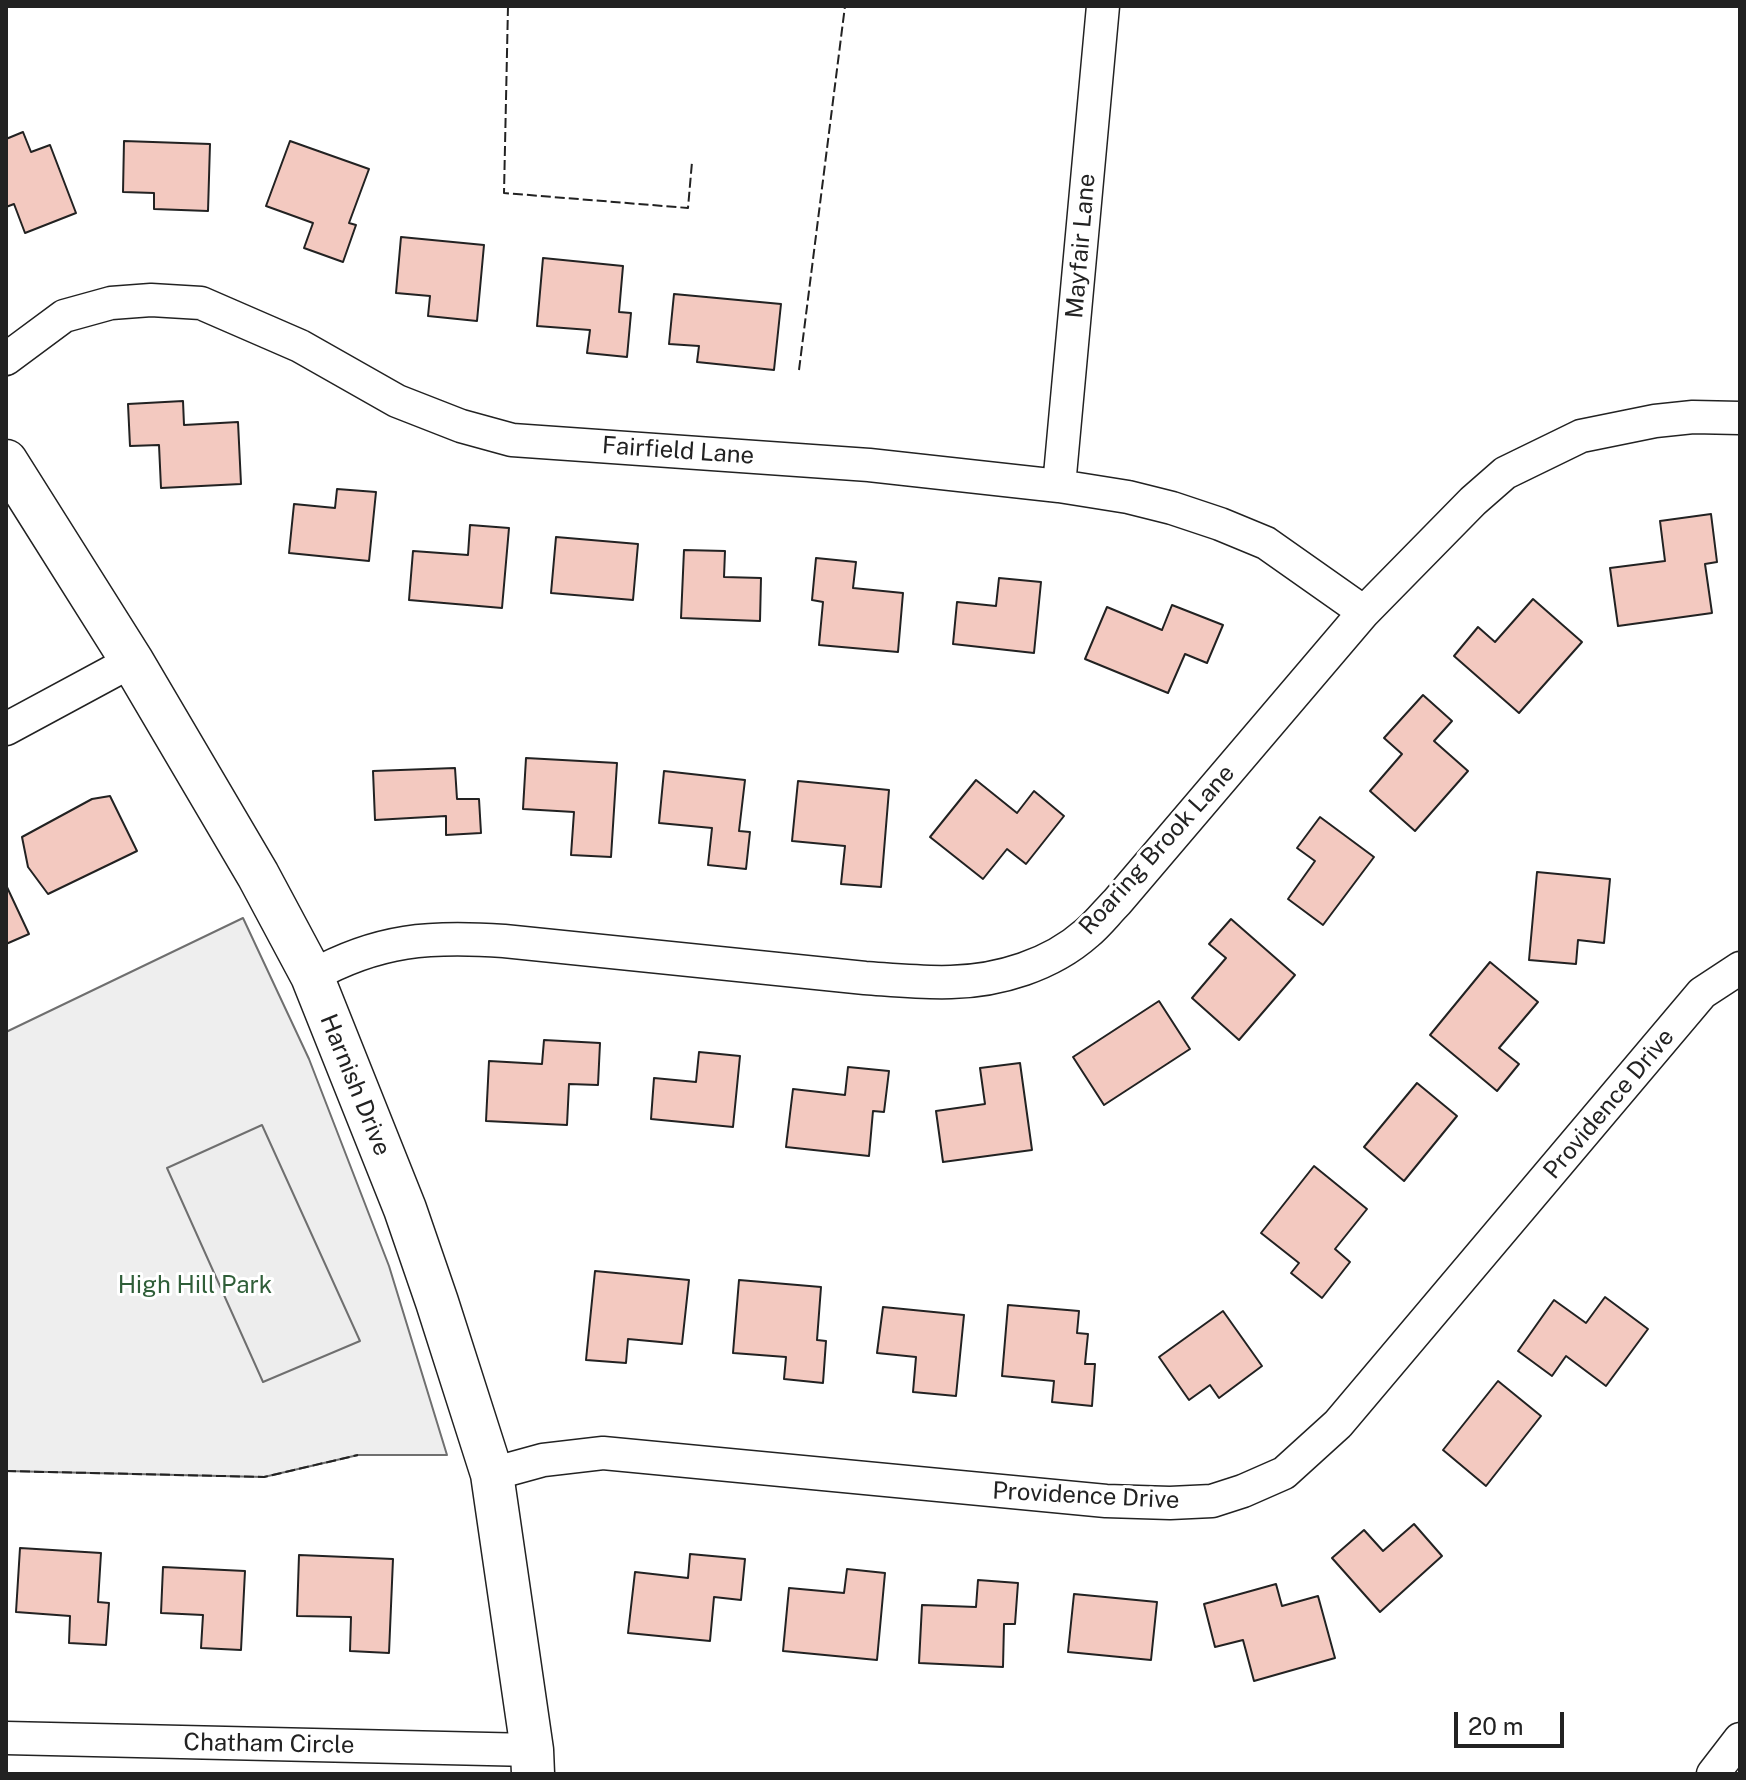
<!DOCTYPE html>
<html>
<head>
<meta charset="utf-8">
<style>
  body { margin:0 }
  #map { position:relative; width:1746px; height:1780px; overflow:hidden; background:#fff; font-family:"Public Sans",sans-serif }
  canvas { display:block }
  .frame { position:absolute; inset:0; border:8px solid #222; pointer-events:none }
  .scale { position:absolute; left:1454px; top:1712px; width:110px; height:36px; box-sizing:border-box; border:4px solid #222; border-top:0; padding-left:10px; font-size:24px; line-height:28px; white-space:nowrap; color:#222; -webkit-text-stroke:6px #fff; paint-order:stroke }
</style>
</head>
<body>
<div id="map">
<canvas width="1746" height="1780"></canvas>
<div class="frame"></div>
<div class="scale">20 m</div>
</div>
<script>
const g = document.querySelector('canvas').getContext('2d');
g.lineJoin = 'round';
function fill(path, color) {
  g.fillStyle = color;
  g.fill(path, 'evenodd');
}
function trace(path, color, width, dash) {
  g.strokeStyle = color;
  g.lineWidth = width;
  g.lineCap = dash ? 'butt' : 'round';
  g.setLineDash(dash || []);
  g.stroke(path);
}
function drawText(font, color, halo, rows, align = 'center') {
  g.font = font + ' "Public Sans",sans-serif';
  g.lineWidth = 6;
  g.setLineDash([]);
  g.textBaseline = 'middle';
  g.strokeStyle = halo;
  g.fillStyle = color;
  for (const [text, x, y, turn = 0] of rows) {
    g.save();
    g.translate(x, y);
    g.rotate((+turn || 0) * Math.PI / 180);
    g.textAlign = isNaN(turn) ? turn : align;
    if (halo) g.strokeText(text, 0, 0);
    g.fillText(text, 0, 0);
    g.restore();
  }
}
const green = new Path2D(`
  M 243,918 L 309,1059 L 389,1266 L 447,1455 L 358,1455 L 264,1477 L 6,1471 L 6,1032 Z`);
const parking = new Path2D(`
  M 262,1125 L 360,1341 L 263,1382 L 167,1168 Z`);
const building = new Path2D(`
  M 23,132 L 31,152 L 50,145 L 76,213 L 25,233 L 14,204 L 6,207 L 6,139 Z
  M 124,141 L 210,144 L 208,211 L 154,209 L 154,193 L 123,192 Z
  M 290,141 L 369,169 L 349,223 L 356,225 L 343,262 L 304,248 L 313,223 L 266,206 Z
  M 401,237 L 484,245 L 477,321 L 428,316 L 430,296 L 396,293 Z
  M 543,258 L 623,266 L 619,312 L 631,313 L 627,357 L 587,353 L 590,330 L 537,326 Z
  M 674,294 L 781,304 L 774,370 L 697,362 L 699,346 L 669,344 Z
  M 183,401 L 184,425 L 238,422 L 241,484 L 161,488 L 159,445 L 130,446 L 128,404 Z
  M 337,489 L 376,492 L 369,561 L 289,553 L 294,504 L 335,508 Z
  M 1711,514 L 1717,562 L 1705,564 L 1712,613 L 1618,626 L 1610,568 L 1665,561 L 1660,521 Z
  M 470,525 L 509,528 L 502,608 L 409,600 L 413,551 L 468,555 Z
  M 556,537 L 638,544 L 633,600 L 551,593 Z
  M 684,550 L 725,551 L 724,577 L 761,578 L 760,621 L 681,618 Z
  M 816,558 L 856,562 L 853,588 L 903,593 L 898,652 L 819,645 L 823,602 L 812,600 Z
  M 999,578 L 1041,582 L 1034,653 L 953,644 L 957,602 L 996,606 Z
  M 1533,599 L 1582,642 L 1519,713 L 1454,656 L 1478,627 L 1495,642 Z
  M 1172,605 L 1223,625 L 1207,663 L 1185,654 L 1168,693 L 1085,659 L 1107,607 L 1162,630 Z
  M 1423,695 L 1452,721 L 1434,741 L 1468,771 L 1415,831 L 1370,791 L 1402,754 L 1384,738 Z
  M 526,758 L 617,763 L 611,857 L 571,855 L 574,812 L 523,809 Z
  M 455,768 L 457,799 L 479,799 L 481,833 L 446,835 L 446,816 L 375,820 L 373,771 Z
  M 664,771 L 745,780 L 739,831 L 750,832 L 746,869 L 708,865 L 712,828 L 659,823 Z
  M 976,780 L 1017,813 L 1034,791 L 1064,816 L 1026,864 L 1007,849 L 983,879 L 930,837 Z
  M 798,781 L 889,790 L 881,887 L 841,884 L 845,846 L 792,841 Z
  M 110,796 L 137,851 L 48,894 L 28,867 L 22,837 L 92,799 Z
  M 1320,817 L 1374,857 L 1323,925 L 1288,899 L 1315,861 L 1297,848 Z
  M 1537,872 L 1610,879 L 1604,943 L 1578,940 L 1576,964 L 1529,960 Z
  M 6,885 L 29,934 L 6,944 Z
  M 1231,919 L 1295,975 L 1239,1040 L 1192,998 L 1226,958 L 1209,944 Z
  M 1490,962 L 1538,1002 L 1499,1048 L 1519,1064 L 1497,1091 L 1430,1035 Z
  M 1159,1001 L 1190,1049 L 1104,1105 L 1073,1057 Z
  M 544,1040 L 600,1043 L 598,1085 L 569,1084 L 567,1125 L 486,1121 L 489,1061 L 542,1064 Z
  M 699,1052 L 740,1056 L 733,1127 L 651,1119 L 654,1078 L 696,1082 Z
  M 1020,1063 L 1032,1150 L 943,1162 L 936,1111 L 985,1104 L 980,1068 Z
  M 848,1067 L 889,1071 L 884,1112 L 873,1111 L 869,1156 L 786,1147 L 793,1089 L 845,1095 Z
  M 1417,1083 L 1457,1116 L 1404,1181 L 1364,1147 Z
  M 1314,1166 L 1367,1209 L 1335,1249 L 1350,1262 L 1322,1298 L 1291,1273 L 1299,1263 L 1261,1233 Z
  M 595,1271 L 689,1280 L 682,1344 L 628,1339 L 626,1363 L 586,1360 Z
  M 739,1280 L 821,1287 L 817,1340 L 826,1341 L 823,1383 L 784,1379 L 786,1357 L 733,1353 Z
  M 1605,1297 L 1648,1329 L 1606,1386 L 1566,1356 L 1552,1376 L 1518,1351 L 1554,1300 L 1586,1323 Z
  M 1008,1305 L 1079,1311 L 1077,1333 L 1088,1334 L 1085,1364 L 1095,1364 L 1092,1406 L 1052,1402 L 1054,1381 L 1002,1376 Z
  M 883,1307 L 964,1315 L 956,1396 L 913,1392 L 916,1357 L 877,1353 Z
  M 1223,1311 L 1262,1366 L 1219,1398 L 1210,1385 L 1189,1400 L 1159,1357 Z
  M 1498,1381 L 1541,1416 L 1486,1486 L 1443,1450 Z
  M 1414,1524 L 1442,1556 L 1380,1612 L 1332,1558 L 1364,1530 L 1383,1551 Z
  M 20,1548 L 101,1553 L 98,1602 L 109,1603 L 106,1645 L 69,1643 L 70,1616 L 16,1612 Z
  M 690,1554 L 745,1559 L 741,1600 L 714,1597 L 710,1641 L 628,1633 L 635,1572 L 688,1578 Z
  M 299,1555 L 393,1559 L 389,1653 L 350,1651 L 351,1617 L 297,1616 Z
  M 163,1567 L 245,1571 L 241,1650 L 201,1648 L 203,1615 L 161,1613 Z
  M 847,1569 L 885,1573 L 877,1660 L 783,1651 L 789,1588 L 844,1593 Z
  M 978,1580 L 1018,1583 L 1015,1624 L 1004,1624 L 1003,1667 L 919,1663 L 922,1605 L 976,1607 Z
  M 1276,1584 L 1282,1606 L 1318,1596 L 1335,1658 L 1254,1681 L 1243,1640 L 1215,1647 L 1204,1604 Z
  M 1074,1594 L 1157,1602 L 1151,1660 L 1068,1652 Z`);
const minor = new Path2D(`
  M 6,359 L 64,316 L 111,303 L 151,300 L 201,303 L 300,346 L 397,401 L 461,426 L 512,440 L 869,465 L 1059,486 L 1128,497 L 1172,508 L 1220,524 L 1266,543 L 1364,612
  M 1059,486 L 1103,6
  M 6,729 L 132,661
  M 312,976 C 379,939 430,936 504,941 L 865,978 C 894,980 923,983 951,982 C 999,981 1051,965 1087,933 C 1098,924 1107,912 1117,902 L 1364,612 L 1473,501 L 1505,473 L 1581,436 L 1655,421 L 1693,417 L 1740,418
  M 492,1474 L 543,1460 L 603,1453 L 1106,1501 L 1170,1503 L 1212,1501 L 1243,1491 L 1284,1473 L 1338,1424 L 1702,993 L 1740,968
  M 6,1738 L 532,1750
  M 1713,1774 L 1740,1739`);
const tertiary = new Path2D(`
  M 6,461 L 132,661 L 258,875 L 312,976 L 405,1209 L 437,1302 L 492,1474 L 532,1750 L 533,1774`);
const fence = new Path2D(`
  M 508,6 L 504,193 L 688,208 L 692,162
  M 799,370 L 845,6
  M 6,1471 L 264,1477 L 358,1455`);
const streetNames = [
  ["Mayfair Lane",1081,246,-85],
  ["Fairfield Lane",678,451,4],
  ["Roaring Brook Lane",1157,850,-48],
  ["Harnish Drive",355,1085,68],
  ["Providence Drive",1609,1104,-50],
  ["Providence Drive",1086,1496,3],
  ["Chatham Circle",269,1744,1]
];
const parkNames = [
  ["High Hill Park",195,1286]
];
fill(green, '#eee');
trace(green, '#6f6f6f', 2);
fill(parking, '#ededed');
trace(parking, '#6f6f6f', 2);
fill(building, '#f3c9c0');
trace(building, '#222', 2);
trace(minor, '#222', 35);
trace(tertiary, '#222', 45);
trace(minor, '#fff', 32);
trace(tertiary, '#fff', 42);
trace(fence, '#222', 2, [10, 4]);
drawText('24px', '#222', '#fff', streetNames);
drawText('24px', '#2f5e38', '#fff', parkNames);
</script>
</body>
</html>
